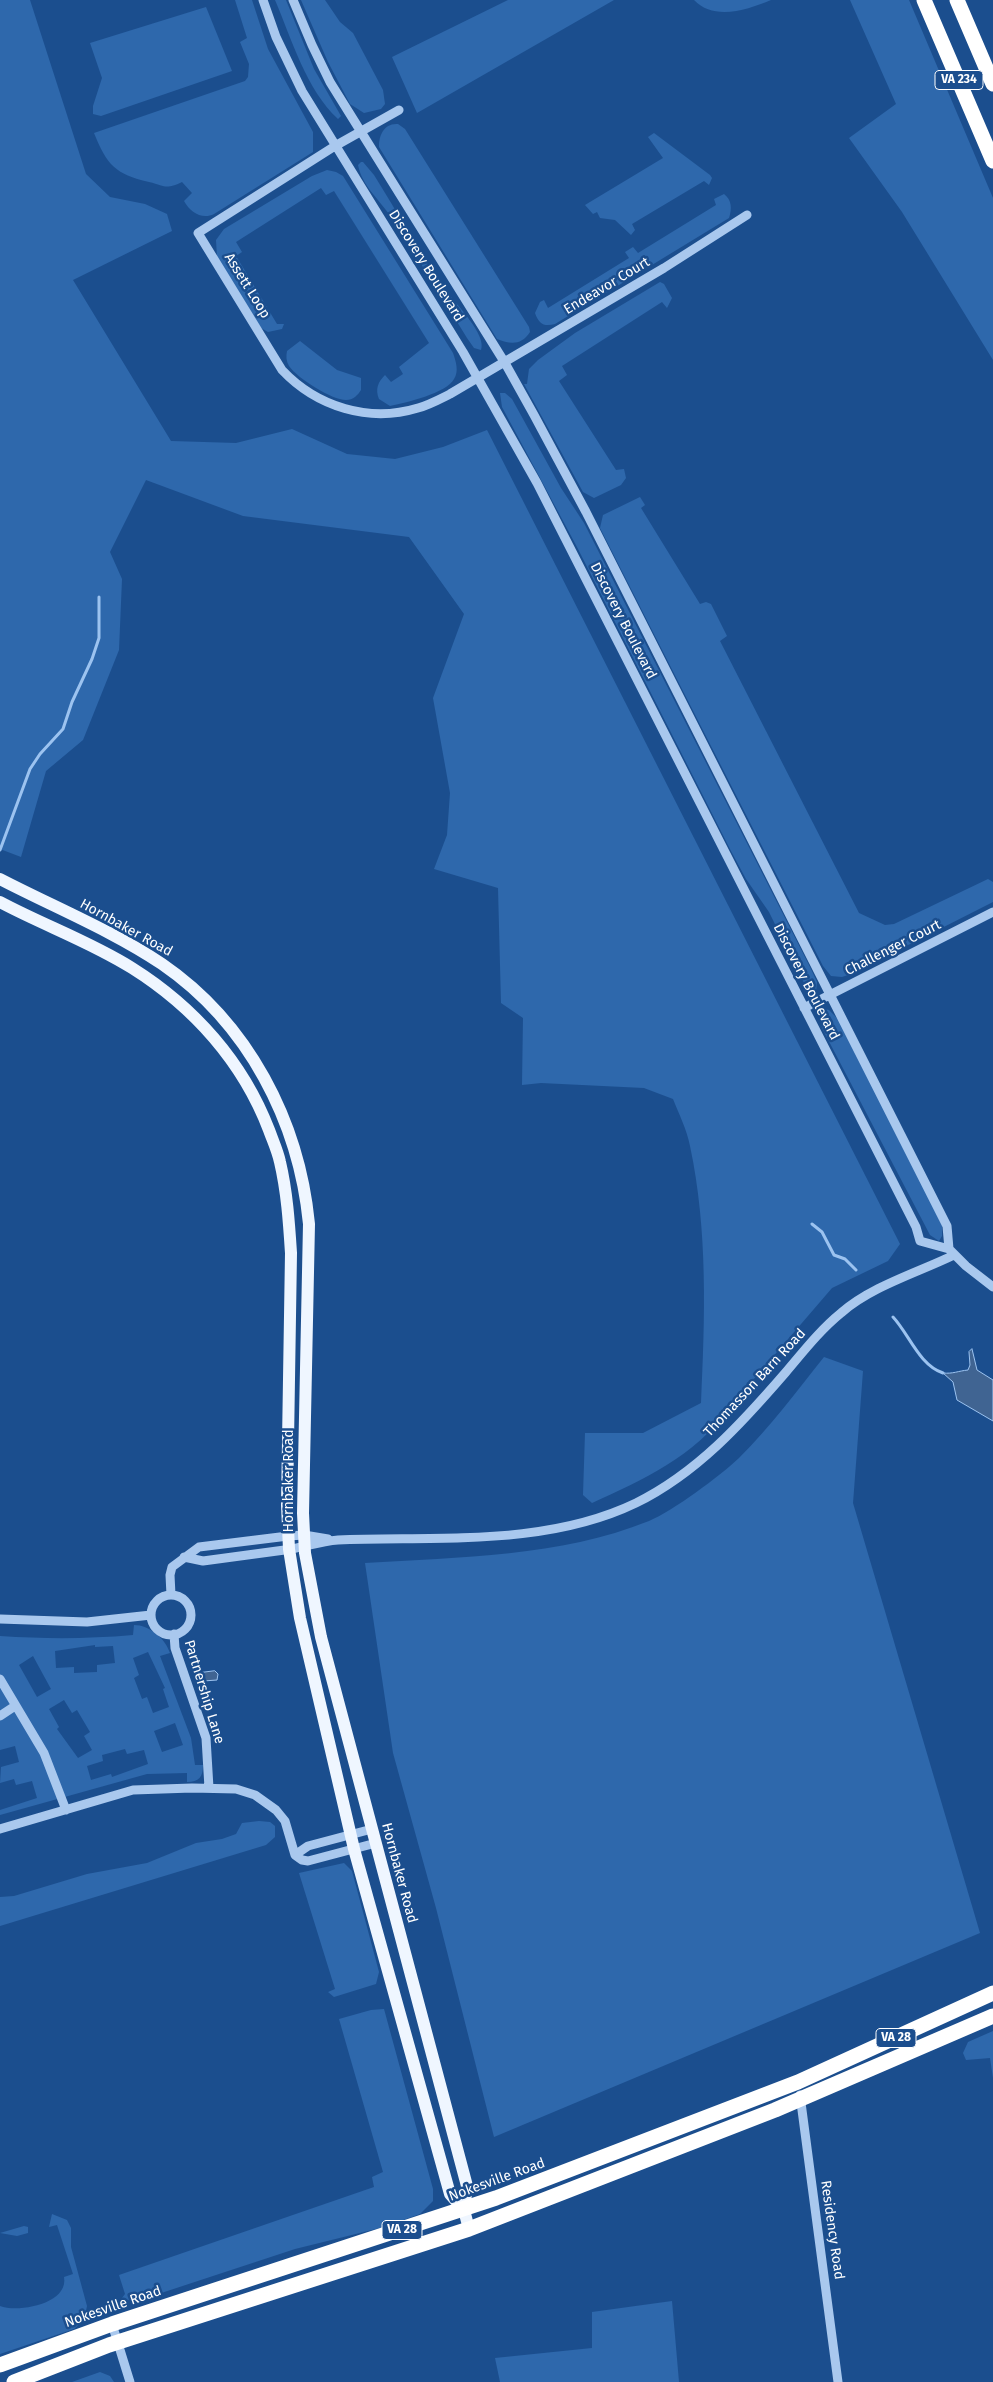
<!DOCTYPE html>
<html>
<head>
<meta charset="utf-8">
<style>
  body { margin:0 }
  canvas { display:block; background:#1b4e8e }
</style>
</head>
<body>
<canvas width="993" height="2382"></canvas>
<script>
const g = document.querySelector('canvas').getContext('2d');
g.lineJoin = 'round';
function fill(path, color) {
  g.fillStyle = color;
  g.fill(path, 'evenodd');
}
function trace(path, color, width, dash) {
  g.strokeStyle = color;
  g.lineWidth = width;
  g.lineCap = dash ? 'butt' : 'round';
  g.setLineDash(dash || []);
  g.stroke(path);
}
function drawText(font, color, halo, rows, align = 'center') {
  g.font = font + ' "Fira Sans",sans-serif';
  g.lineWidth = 5;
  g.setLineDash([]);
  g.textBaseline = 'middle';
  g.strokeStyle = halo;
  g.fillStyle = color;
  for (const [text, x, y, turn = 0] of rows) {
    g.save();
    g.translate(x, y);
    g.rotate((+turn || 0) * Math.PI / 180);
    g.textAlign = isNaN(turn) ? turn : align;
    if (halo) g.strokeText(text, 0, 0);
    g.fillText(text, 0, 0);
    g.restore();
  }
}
const green = new Path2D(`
  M 0,0 L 30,0 L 86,174 L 110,197 L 145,204 L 167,214 L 172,231 L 73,280 L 171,441 L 236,443 L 292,429 L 347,454 L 395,459 L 443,447 L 487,430 L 900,1244 L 888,1261 L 832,1288 L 728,1409 C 697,1455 641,1481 592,1503 L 583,1495 L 585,1433 L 643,1433 L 701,1403 C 705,1318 708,1230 690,1146 C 687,1130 679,1114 673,1099 L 644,1088 L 541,1083 L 522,1085 L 523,1018 L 501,1003 L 498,888 L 434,869 L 447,835 L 450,793 L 433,698 L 464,614 L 409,537 L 243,516 L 146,480 L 110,552 L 122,579 L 119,650 L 83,740 L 46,771 L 21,857 L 0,849 Z
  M 235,0 L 252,0 L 268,49 L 313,132 L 313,152 L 214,214 C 202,220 190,212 184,201 L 192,193 L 182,182 C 165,190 166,186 149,182 C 115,174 107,165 94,133 L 245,81 L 248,77 L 249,64 L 240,42 L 247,38 Z
  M 275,0 L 286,0 L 314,69 L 341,116 L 338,119 C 306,89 292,40 275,0 Z
  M 301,0 L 325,0 L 340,22 L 353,33 L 383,90 L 385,104 L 381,109 L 364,113 L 350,104 L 328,62 Z
  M 508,0 L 614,0 L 417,113 L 392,57 Z
  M 694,0 L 771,0 C 747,10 714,21 694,0 Z
  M 850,0 L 909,0 L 993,198 L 993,360 L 902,212 L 849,138 L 896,104 Z
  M 206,7 L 232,71 L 101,116 L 93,114 L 93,106 L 102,78 L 90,43 Z
  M 398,124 L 405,129 L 529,327 L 530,332 C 521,346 510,344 497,339 L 379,147 C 379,135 384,123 398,124 Z
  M 654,133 L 710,175 L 712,178 L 709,185 L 704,181 L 632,224 L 635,230 L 631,235 L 615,220 L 600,218 L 597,212 L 593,214 L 585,205 L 663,158 L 648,137 Z
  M 361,162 L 363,162 L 374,175 C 398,213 420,255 447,292 C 456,304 487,335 481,350 L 474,348 L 467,338 C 442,297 417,257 391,217 C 380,200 362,186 358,165 Z
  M 327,170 L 336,172 L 343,176 L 453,353 C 456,362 459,371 454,379 C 447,393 405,403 390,406 L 379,399 C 375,389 378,382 385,375 L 391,382 L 403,374 L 399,367 L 429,343 L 334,191 L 326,195 L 321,188 L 236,242 L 242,252 L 236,256 L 277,324 L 284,324 L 282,329 L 268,332 L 261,328 L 217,257 L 216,240 L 224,229 L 312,176 Z
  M 724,194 C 732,200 732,209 729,218 L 555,324 C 544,327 539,324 535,313 L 540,302 L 544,300 L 548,308 L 629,258 L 625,252 L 633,247 L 638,253 L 716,205 L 714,199 Z
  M 660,282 L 664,284 L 672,298 L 667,308 L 662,302 L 562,366 L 567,375 L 559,381 L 616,470 L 624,469 L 626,478 L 621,485 L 594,498 L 583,492 L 524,384 L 527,384 L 529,369 L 538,360 L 575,333 Z
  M 300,341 L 337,370 L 361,378 L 361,390 C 358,395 353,400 346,400 C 332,400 297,378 289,366 C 286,361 286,356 287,351 Z
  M 500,393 L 505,393 L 512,399 L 561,488 L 584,523 L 810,967 L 817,982 L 816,992 L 811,992 L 805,985 L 769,912 L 746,879 L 731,851 L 577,547 L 502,407 Z
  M 640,497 L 645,505 L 641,508 L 700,604 L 706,602 L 711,604 L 727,636 L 720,641 L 859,913 L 885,925 L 894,924 L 988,879 L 993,882 L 993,902 L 851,974 L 842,977 L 831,976 L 823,966 L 600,528 L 603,515 Z
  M 824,1009 L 829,1010 L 839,1020 L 942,1225 L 942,1236 L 939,1241 L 930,1235 L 822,1028 L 820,1012 Z
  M 824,1357 L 863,1371 L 853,1503 L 980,1933 L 494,2137 L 436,1908 L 393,1753 L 365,1563 C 461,1557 559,1557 649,1521 C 673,1511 720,1476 739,1458 C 770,1427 797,1391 824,1357 Z
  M 134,1625 C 149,1625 165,1638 170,1653 L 160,1656 L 191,1738 L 195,1765 L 203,1765 C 203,1777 199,1782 187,1782 L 187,1773 L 147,1774 L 0,1815 L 0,1810 L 37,1798 L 32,1781 L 16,1785 L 14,1779 L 0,1783 L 1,1767 L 19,1762 L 15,1746 L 0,1750 L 0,1636 C 45,1639 88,1639 133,1635 ZM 95,1645 L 95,1647 L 113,1646 L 115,1663 L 97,1665 L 97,1672 L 74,1673 L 74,1667 L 56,1668 L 55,1651 ZM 148,1652 L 165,1688 L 163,1689 L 169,1707 L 153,1713 L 147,1697 L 142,1699 L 134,1678 L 139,1675 L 133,1658 ZM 33,1656 L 51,1689 L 37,1697 L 19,1665 ZM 64,1700 L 72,1713 L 77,1710 L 90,1732 L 84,1736 L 92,1750 L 78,1758 L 57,1729 L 59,1727 L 49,1709 ZM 175,1723 L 183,1745 L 162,1752 L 154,1731 ZM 125,1749 L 127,1754 L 144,1750 L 148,1764 L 112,1777 L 111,1774 L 91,1780 L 87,1766 L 103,1761 L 102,1755 Z
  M 259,1821 L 270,1822 L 275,1826 L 275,1837 L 266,1845 L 0,1926 L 0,1897 L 14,1896 L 87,1874 L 147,1863 L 196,1843 L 222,1839 L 236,1834 L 242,1823 Z
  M 344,1863 L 352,1871 L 379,1972 L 376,1984 L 334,1997 L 328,1992 L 335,1989 L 299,1873 Z
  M 384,2009 L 433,2189 L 433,2201 L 420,2214 L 384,2227 L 295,2249 L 140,2300 L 131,2301 L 122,2298 L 125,2294 L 119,2275 L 374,2187 L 372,2177 L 383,2172 L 339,2019 L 371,2010 Z
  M 993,2031 L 993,2078 L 990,2058 L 966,2060 L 963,2053 L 968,2042 Z
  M 52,2214 L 67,2220 L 71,2228 L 71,2247 L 87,2306 L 84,2320 L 74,2329 L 0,2354 L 0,2306 C 18,2313 69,2304 64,2277 L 73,2274 L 57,2225 L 49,2227 Z
  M 24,2226 L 28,2227 L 28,2233 L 17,2236 L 0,2233 Z
  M 672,2301 L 679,2382 L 500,2382 L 495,2358 L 592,2348 L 592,2312 Z
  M 100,2372 L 110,2376 L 114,2382 L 72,2382 Z`);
const water = new Path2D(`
  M 972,1349 L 977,1370 L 993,1380 L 993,1421 L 957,1400 L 953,1382 L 943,1373 C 953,1374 958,1371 968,1370 L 970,1365 L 969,1352 Z
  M 215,1671 L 218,1674 L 217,1680 L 203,1681 L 199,1678 L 200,1673 Z`);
const stream = new Path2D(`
  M 0,850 L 30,769 L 40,754 L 63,729 L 72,702 L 92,659 L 99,638 L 99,597
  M 812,1224 L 822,1232 L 834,1255 L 845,1259 L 856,1270
  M 893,1317 C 909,1334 919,1365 943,1373`);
const minor = new Path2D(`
  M 263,0 L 276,37 L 302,91 L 463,352 L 537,483 L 916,1227 L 920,1241 L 949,1249
  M 293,0 L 312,45 L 330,82 L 505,363 L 534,415 L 586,512 L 947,1226 L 949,1249 L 966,1266 L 993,1287
  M 399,110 L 335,146 L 198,233 L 282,370 C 317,407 369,423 418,408 C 429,405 440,399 450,394 L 664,268 L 747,215
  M 804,1008 L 993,912
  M 184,1557 L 203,1561 C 233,1557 263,1553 292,1549 C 307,1546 323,1541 338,1540 C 436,1536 545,1547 636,1503 C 697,1473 742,1423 786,1372 C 803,1352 820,1330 841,1313 C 872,1286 917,1273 954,1255
  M 171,1595 L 170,1575 L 172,1567 L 199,1547 L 288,1536 L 304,1535 L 328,1539
  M151 1615a20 20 0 1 1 40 0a20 20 0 1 1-40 0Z
  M 0,1619 L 87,1622 L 151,1615
  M 174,1634 L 175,1648 L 206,1738 L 209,1788
  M 0,1679 L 44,1753 L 66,1810
  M 0,1716 L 15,1706
  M 0,1829 L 133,1790 L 192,1788 L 236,1789 L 255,1795 L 276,1810 L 285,1821 L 295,1855 L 302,1860 L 308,1861 L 376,1843
  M 295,1855 L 308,1846 L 372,1829
  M 800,2095 L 838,2382
  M 112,2324 L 130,2382`);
const major = new Path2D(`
  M 0,879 C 54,907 111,930 162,964 C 248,1023 299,1121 309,1224 L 303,1513 L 305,1553 L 321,1637 L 467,2186 L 464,2210 L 469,2229
  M 0,902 C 43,925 91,942 132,968 C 194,1007 243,1062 269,1130 C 273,1141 278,1152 280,1162 C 287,1192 289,1222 291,1253 L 287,1505 L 289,1549 L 300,1618 L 354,1849 L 450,2194 L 464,2210`);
const highway = new Path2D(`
  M 924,0 L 993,161
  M 957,0 L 993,84
  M 0,2365 L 112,2324 L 496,2198 L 798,2082 L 993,1993
  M 14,2382 L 109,2345 L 469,2229 L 775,2110 L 993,2016`);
const shields = [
  [959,80,48],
  [896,2038,40],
  [402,2230,40]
];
const shieldNames = [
  ["VA 234",959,80],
  ["VA 28",896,2038],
  ["VA 28",402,2230]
];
const streetNames = [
  ["Discovery Boulevard",426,266,58],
  ["Assett Loop",247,286,58],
  ["Endeavor Court",607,286,-31],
  ["Discovery Boulevard",623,621,63],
  ["Hornbaker Road",126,928,29],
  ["Challenger Court",893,948,-27],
  ["Discovery Boulevard",806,982,63],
  ["Thomasson Barn Road",755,1383,-47],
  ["Hornbaker Road",289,1481,-90],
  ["Partnership Lane",204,1692,73],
  ["Hornbaker Road",399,1873,75],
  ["Nokesville Road",497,2180,-20],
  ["Residency Road",832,2230,82],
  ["Nokesville Road",113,2307,-19]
];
fill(green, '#2e68ac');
fill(water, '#406492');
trace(water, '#9cc3f0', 1);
trace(stream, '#9cc3f0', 3);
trace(minor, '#a9c8ee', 9);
trace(major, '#eff6ff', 12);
trace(highway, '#fff', 15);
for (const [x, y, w] of shields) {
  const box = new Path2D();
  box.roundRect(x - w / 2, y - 9.5, w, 19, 4);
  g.fillStyle = '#1b4e8e';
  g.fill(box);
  trace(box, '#fff', 1);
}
drawText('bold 12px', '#fff', null, shieldNames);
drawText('14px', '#fff', '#1b4e8e', streetNames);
</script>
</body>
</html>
